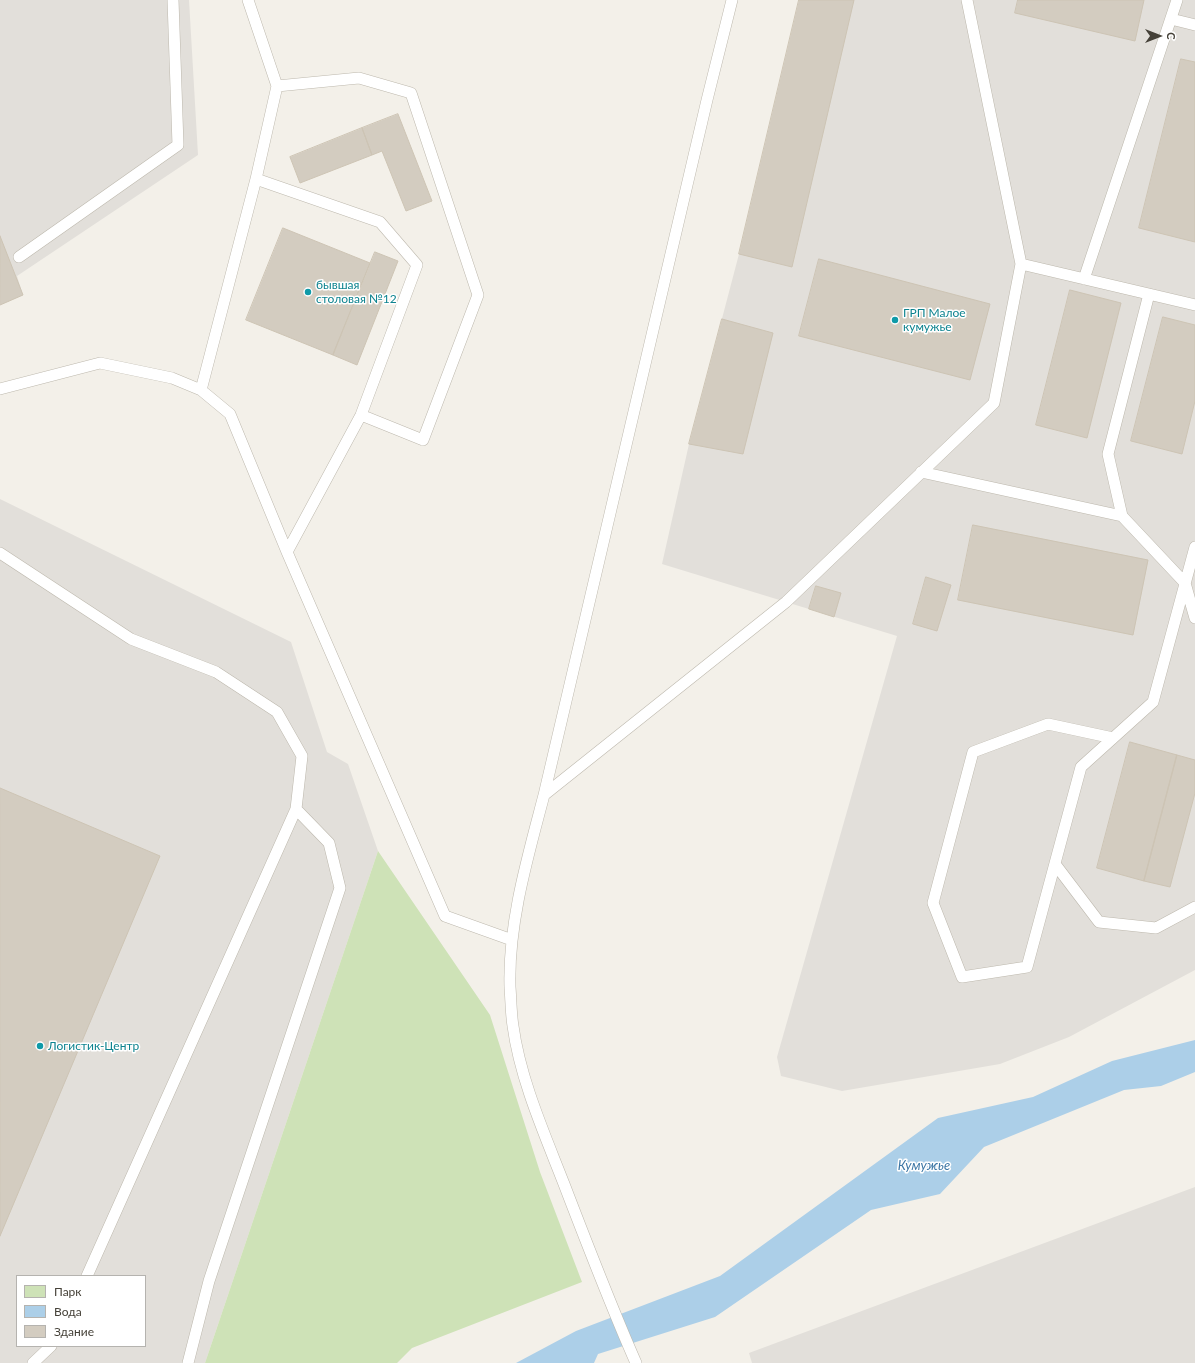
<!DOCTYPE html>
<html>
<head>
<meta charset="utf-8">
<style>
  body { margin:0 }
  #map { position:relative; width:1195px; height:1363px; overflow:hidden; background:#f3f0e9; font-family:Lato,sans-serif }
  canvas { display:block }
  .legend { position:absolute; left:16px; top:1275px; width:130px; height:72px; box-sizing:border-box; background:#fff; border:1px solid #b5b3af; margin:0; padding:5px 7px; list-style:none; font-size:12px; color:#454138 }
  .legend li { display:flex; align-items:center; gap:8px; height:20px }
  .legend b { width:20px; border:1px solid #b5b3af }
  .north { position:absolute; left:1139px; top:16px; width:40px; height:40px; -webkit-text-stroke:3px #fff; paint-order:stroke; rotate:90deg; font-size:11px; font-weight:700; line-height:16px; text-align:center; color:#454138 }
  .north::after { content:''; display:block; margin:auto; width:14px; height:18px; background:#454138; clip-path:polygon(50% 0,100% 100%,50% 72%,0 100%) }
</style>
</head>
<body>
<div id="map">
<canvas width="1195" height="1363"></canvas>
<ul class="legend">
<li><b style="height:11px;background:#cee2b7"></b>Парк</li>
<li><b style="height:11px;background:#accfe8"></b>Вода</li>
<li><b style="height:11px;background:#d3ccc0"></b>Здание</li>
</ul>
<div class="north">С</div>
</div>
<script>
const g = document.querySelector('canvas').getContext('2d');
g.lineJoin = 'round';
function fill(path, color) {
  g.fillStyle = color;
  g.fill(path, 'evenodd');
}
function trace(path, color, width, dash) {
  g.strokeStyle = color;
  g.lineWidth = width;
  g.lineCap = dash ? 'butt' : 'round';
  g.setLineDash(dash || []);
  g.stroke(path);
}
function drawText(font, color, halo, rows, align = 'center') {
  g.font = font + ' Lato,sans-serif';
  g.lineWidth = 3;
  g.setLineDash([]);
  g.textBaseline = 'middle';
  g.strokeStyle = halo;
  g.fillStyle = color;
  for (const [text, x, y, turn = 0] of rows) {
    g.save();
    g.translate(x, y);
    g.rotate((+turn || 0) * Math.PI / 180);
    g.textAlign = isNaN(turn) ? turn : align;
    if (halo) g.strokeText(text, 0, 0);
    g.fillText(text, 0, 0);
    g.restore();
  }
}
const industrial = new Path2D(`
  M 0,0 L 189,0 L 198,155 L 17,276 L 23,295 L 0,305 Z
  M 799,0 L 1195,0 L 1195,970 L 1069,1037 L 1000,1064 L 842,1091 L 781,1076 L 777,1057 L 897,636 L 662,564 L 689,444 L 739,254 Z
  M 0,499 L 291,642 L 327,752 L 348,764 L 378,851 L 205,1363 L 0,1363 ZM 17,1276 L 145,1276 L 145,1346 L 17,1346 Z
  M 1195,1187 L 1195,1363 L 752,1363 L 749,1353 Z`);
const green = new Path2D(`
  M 378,851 L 490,1015 L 540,1172 L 582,1282 L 412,1348 L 397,1363 L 205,1363 Z`);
const water = new Path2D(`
  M 1195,1040 L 1195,1072 L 1161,1086 L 1124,1090 L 984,1147 L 940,1194 L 871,1210 L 715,1317 L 598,1354 L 594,1363 L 516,1363 L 576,1331 L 720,1276 L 938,1118 L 1033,1097 L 1112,1061 Z`);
const building = new Path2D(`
  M 799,0 L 854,0 L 792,267 L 739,254 Z
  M 1018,0 L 1144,0 L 1135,41 L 1015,13 Z
  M 1181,59 L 1195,62 L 1195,242 L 1139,228 Z
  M 398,114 L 432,201 L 406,211 L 382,151 L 372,155 L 362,128 Z
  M 362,128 L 372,155 L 300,183 L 290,157 Z
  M 283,228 L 370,263 L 333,355 L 246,320 Z
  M 0,236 L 23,295 L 0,305 Z
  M 375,252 L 398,261 L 357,365 L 333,355 Z
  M 819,259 L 990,304 L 970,380 L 799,336 Z
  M 1070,290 L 1121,303 L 1087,438 L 1036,425 Z
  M 1163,317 L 1195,325 L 1195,401 L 1182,454 L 1131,441 Z
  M 722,319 L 773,333 L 743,454 L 689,444 Z
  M 973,525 L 1148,560 L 1133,635 L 958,600 Z
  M 926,577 L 951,585 L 937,631 L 913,624 Z
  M 816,586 L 841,593 L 834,617 L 809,609 Z
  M 1130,742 L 1177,755 L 1144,881 L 1097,868 Z
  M 1177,755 L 1195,760 L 1195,793 L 1170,887 L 1144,881 Z
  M 0,788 L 160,856 L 0,1236 Z`);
const lane = new Path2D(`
  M 248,0 L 277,86 L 256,179
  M 1171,19 L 1195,25
  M 277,86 L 359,78 L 411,93 L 478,295 L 423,440 L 361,415
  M 19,257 L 178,145 L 173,0
  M 1021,264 L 1195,305
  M 1084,279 L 1177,0
  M 0,389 L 100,363 L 172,378 L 201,390 L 230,414 L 287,552 L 445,916 L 512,940
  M 201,390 L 256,179 L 380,222 L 417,265 L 361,415 L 287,552
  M 921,472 L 1122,516 L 1185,583 L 1195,618
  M 1122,516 L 1108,454 L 1149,294
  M 0,553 L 131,639 L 216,672 L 277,712 L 302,756 L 296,809 L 87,1276
  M 1113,738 L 1048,724 L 973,752 L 933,903 L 962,977 L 1027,967 L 1081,767 L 1153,702 L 1195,547
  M 544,795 L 786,602 L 994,403 L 1021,264 L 967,0
  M 1055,864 L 1099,922 L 1156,928 L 1195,907
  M 33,1363 L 51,1346
  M 188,1363 L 209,1281 L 340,888 L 329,843 L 296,809
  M 636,1363 C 610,1304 587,1244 564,1184 C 545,1135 520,1079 513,1026 C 511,1014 511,1000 510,987 C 508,923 528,856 544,795 L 707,100 L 732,0`);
const markers = [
  [308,292,4,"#0f9aa8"],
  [895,320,4,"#0f9aa8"],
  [40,1046,4,"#0f9aa8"]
];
const cultureNames = [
  ["бывшая",316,285],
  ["столовая №12",316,299],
  ["ГРП Малое",903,313],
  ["кумужье",903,327],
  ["Логистик-Центр",48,1046]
];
const waterNames = [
  ["Кумужье",924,1166]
];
fill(industrial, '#e2dfda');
fill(green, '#cee2b7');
fill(water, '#accfe8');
fill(building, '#d3ccc0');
trace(building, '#cdc4b4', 1);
trace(lane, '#bdb8ad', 12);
trace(lane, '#fff', 11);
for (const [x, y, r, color] of markers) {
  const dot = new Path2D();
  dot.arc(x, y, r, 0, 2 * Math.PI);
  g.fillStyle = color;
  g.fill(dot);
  trace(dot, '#fff', 1.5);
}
drawText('12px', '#0d838f', '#fff', cultureNames, 'left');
drawText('italic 13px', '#3d77a5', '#fff', waterNames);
</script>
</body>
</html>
